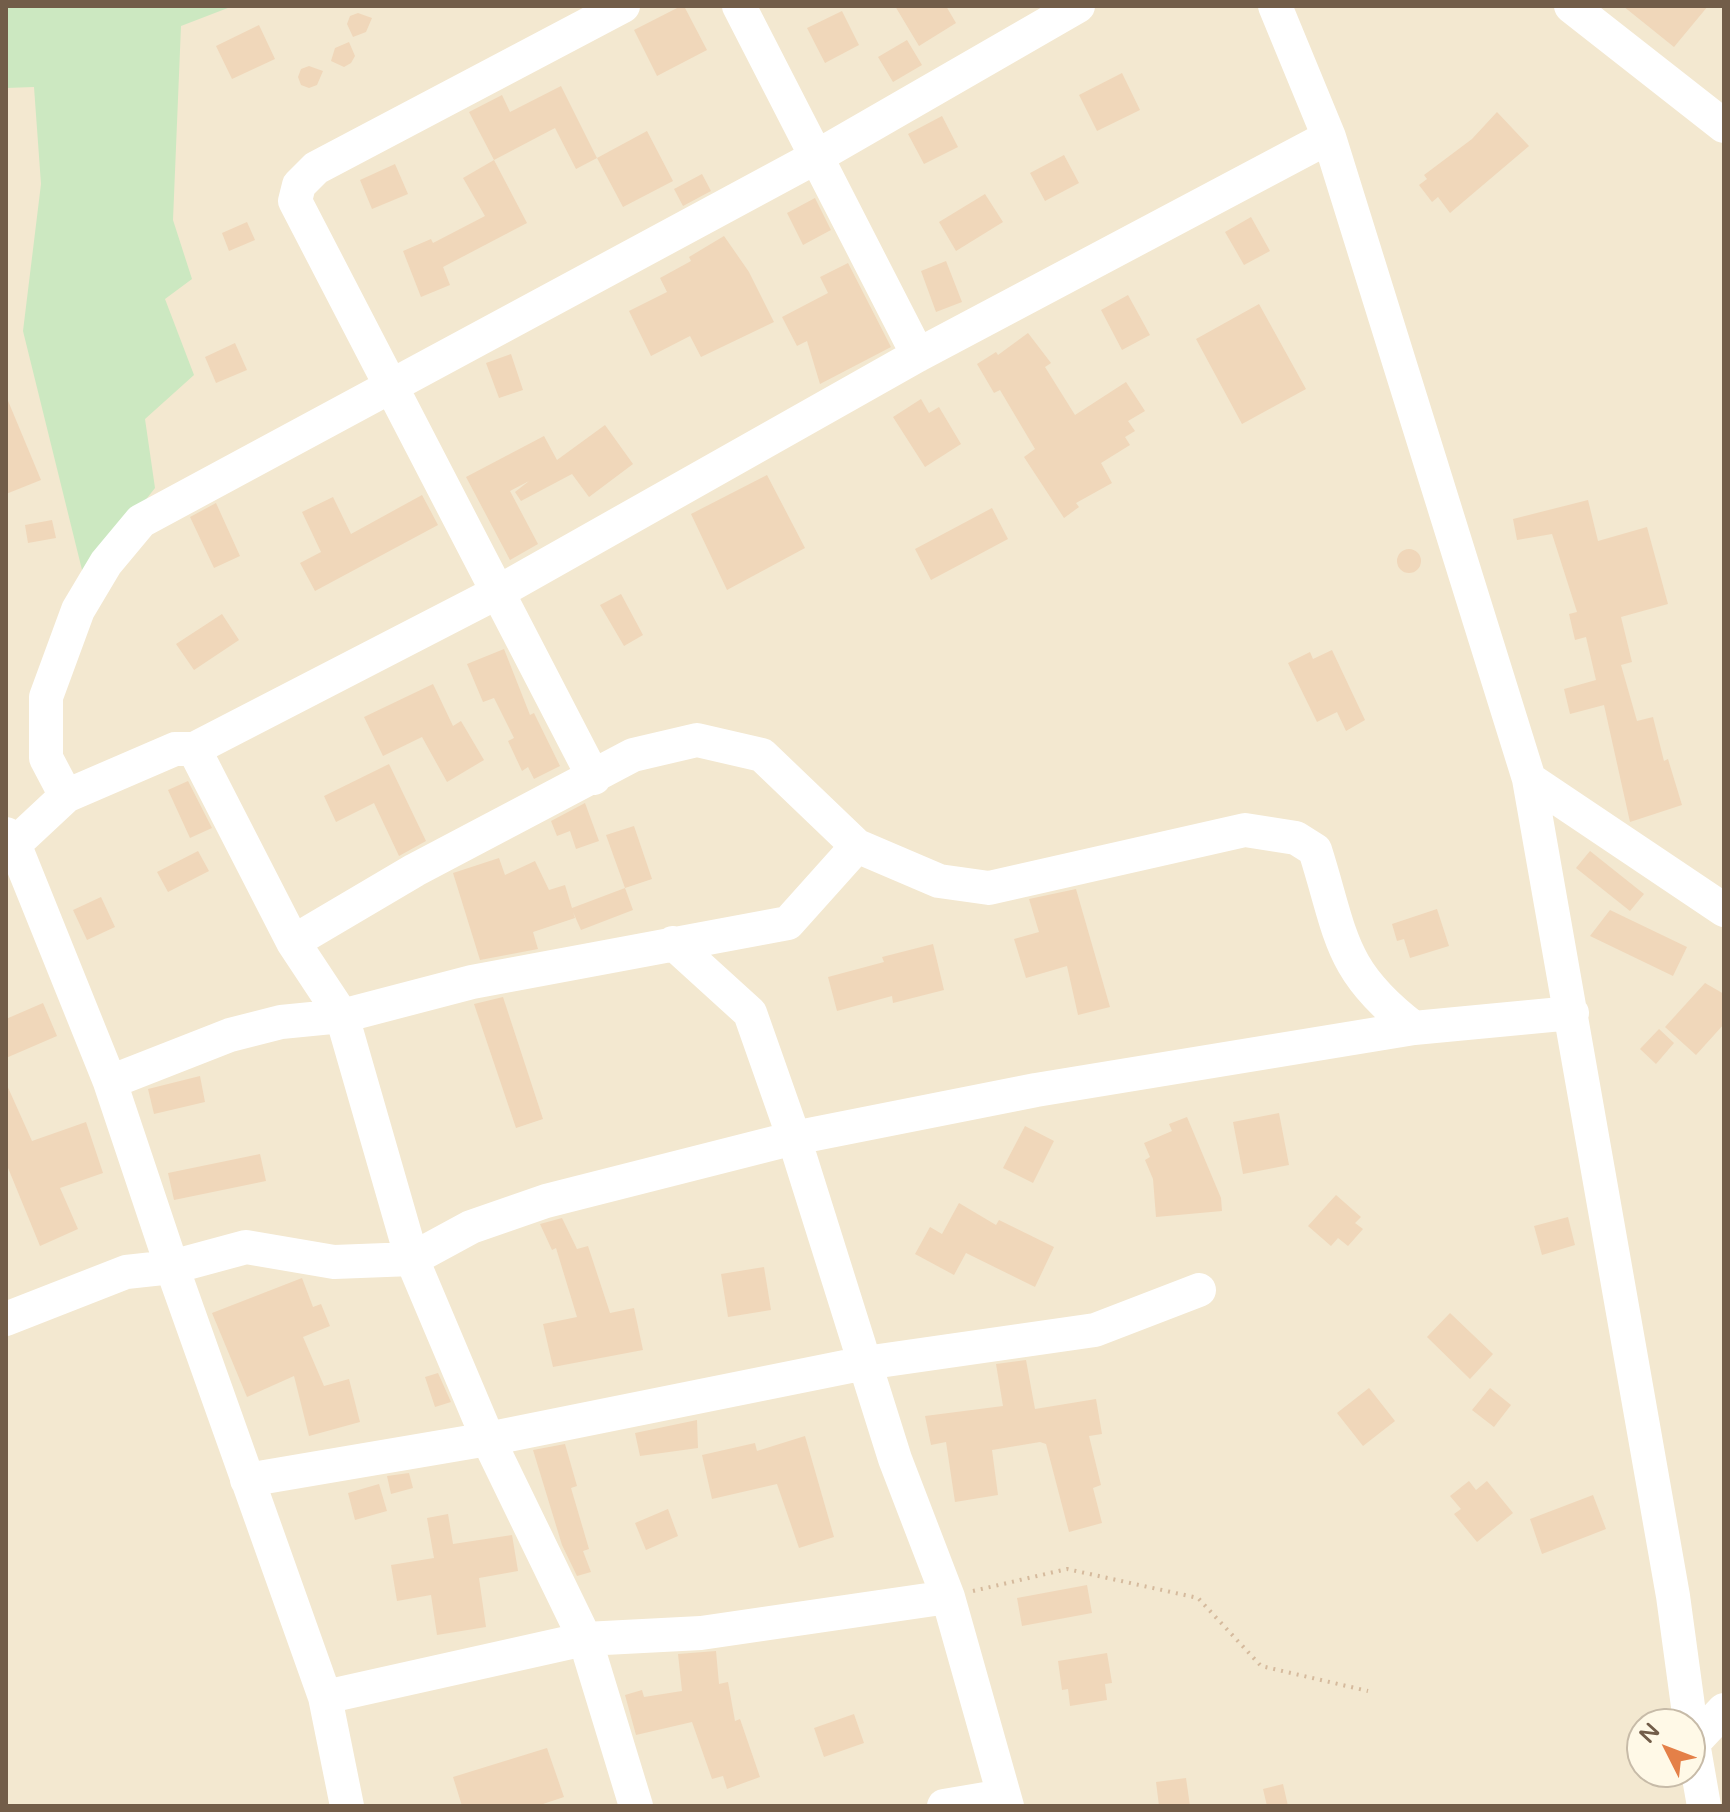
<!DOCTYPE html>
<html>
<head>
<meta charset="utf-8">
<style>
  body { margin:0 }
  #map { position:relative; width:1730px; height:1812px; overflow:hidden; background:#fcf5e2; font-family:"Varela Round",sans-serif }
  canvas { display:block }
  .frame { position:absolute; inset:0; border:8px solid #725d49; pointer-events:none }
  .north { position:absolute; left:1626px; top:1708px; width:80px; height:80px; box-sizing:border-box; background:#fff9e7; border:2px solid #c7bba8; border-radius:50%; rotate:312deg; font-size:22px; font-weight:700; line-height:32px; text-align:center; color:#725d49 }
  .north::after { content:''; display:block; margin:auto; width:28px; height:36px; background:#e48048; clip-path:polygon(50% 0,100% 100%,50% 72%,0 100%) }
</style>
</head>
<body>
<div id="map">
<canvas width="1730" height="1812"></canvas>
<div class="frame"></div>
<div class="north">N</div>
</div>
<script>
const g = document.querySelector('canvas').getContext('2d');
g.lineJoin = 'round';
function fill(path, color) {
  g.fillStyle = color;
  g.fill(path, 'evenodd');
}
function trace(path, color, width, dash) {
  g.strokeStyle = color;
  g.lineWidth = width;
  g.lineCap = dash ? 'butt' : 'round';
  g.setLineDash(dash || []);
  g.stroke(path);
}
const residential = new Path2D(`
  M 6,6 L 1724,6 L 1724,1806 L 6,1806 ZM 1642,1724 L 1690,1724 L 1690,1772 L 1642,1772 Z`);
const green = new Path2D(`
  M 6,6 L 233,6 L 181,26 L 173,220 L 192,279 L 165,299 L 194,375 L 145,419 L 155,488 L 84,578 L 23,331 L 41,184 L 34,87 L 6,88 Z`);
const building = new Path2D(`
  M 681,6 L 684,6 L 707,50 L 657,76 L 634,30 Z
  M 895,6 L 946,6 L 956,23 L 919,46 Z
  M 1623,6 L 1708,6 L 1674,47 Z
  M 842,11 L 859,45 L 825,63 L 807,28 Z
  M 358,13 L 372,18 L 366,32 L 353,37 L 347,24 L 350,16 Z
  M 259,25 L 275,59 L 232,79 L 216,46 Z
  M 907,40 L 922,65 L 893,82 L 878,57 Z
  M 349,42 L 355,56 L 351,63 L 344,67 L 331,61 L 335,48 Z
  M 309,66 L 323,71 L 317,85 L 309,88 L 301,85 L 298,77 L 301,69 Z
  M 1122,73 L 1140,110 L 1097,131 L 1079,95 Z
  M 561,86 L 597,158 L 576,169 L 555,128 L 494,160 L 469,112 L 502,95 L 510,112 Z
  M 1497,112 L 1529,146 L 1450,213 L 1438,197 L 1432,202 L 1419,185 L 1427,179 L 1424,175 L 1472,139 Z
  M 942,116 L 958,147 L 924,164 L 908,134 Z
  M 647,131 L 673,181 L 623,207 L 597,158 Z
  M 1064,155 L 1079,183 L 1045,201 L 1030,173 Z
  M 494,160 L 527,223 L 443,267 L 450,285 L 421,297 L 403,251 L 431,239 L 433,243 L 485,216 L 463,178 Z
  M 395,164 L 408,194 L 372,209 L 360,180 Z
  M 702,174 L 711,191 L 683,206 L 674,189 Z
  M 985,194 L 1003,222 L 956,251 L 939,222 Z
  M 815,198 L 831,230 L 803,245 L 787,213 Z
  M 1251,217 L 1270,251 L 1244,265 L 1225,232 Z
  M 247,222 L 255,240 L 229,251 L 222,233 Z
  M 724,236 L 749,272 L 774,322 L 701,357 L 690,336 L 651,356 L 629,311 L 667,292 L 660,278 L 691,261 L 689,257 Z
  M 946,261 L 962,302 L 936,312 L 921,271 Z
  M 848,263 L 891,347 L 820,384 L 807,341 L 797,346 L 782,317 L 828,293 L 820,277 Z
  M 1128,295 L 1150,335 L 1122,350 L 1101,310 Z
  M 1259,304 L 1306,389 L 1242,424 L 1196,339 Z
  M 1028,333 L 1051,363 L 1045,367 L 1075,415 L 1126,382 L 1145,411 L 1128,421 L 1135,431 L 1125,437 L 1130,445 L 1101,463 L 1112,483 L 1076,503 L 1079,507 L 1064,518 L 1024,457 L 1035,449 L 1000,390 L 994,393 L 977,364 L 996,352 L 998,355 Z
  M 235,343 L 247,370 L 216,383 L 205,357 Z
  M 511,354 L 523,390 L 499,398 L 486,363 Z
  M 6,396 L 41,480 L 6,494 Z
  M 921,399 L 929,413 L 939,407 L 961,444 L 925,467 L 893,417 Z
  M 605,425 L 633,464 L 589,497 L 572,474 L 521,501 L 515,492 L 529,481 L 510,491 L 538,544 L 510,560 L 466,477 L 544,436 L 557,460 Z
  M 767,475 L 805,548 L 727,590 L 691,514 Z
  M 422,495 L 438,525 L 315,591 L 300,563 L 321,552 L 302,512 L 333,497 L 351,534 Z
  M 1588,500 L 1598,541 L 1647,527 L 1668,604 L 1621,617 L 1632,662 L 1621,665 L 1637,721 L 1653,717 L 1664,761 L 1668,759 L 1682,805 L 1630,822 L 1604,705 L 1570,714 L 1564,689 L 1596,680 L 1586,637 L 1575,640 L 1569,614 L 1577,612 L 1552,534 L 1517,540 L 1513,519 Z
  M 216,503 L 240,556 L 214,568 L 190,517 Z
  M 992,508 L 1008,539 L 931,580 L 915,549 Z
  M 52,520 L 56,538 L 28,543 L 25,525 Z
  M1397 561a12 12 0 1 1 24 0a12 12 0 1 1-24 0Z
  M 621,594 L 643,635 L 624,646 L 600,605 Z
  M 222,614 L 239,640 L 194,670 L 176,644 Z
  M 504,649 L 530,715 L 534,713 L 560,766 L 534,779 L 528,767 L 522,771 L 508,741 L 514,738 L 494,698 L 483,702 L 467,664 Z
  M 1332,650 L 1365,720 L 1346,731 L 1337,712 L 1317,722 L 1288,663 L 1310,652 L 1313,659 Z
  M 433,684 L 453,726 L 461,721 L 484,760 L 447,782 L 422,737 L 383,756 L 364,717 Z
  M 389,764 L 426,841 L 399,856 L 374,803 L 336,822 L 324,796 Z
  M 188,781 L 212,828 L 190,838 L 168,790 Z
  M 585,803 L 599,841 L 576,849 L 570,831 L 557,836 L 551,821 Z
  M 634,826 L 652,879 L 625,888 L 606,835 Z
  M 198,851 L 209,871 L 168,892 L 157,872 Z
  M 1590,851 L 1644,894 L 1630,911 L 1576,868 Z
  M 499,858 L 505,875 L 535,861 L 549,890 L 565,885 L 572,908 L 625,888 L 633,910 L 581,930 L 573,912 L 575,918 L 533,932 L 538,949 L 480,960 L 453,873 Z
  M 1076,889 L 1110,1007 L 1078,1015 L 1067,966 L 1026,978 L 1014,939 L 1039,932 L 1029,899 Z
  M 101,897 L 115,927 L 87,940 L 73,910 Z
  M 1437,909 L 1449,946 L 1410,958 L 1404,939 L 1397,941 L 1392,924 Z
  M 1610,910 L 1687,947 L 1673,976 L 1590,936 Z
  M 933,944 L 944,990 L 893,1003 L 892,996 L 837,1011 L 828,977 L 884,962 L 882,957 Z
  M 1705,983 L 1724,994 L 1724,1024 L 1696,1055 L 1665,1027 Z
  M 503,997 L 543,1119 L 516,1128 L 474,1004 Z
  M 43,1003 L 57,1036 L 6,1058 L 6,1019 Z
  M 1659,1029 L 1674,1043 L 1656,1064 L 1640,1049 Z
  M 200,1076 L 205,1102 L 154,1114 L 148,1089 Z
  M 6,1083 L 32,1141 L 86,1122 L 103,1173 L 60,1188 L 78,1229 L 40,1246 L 6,1163 Z
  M 1279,1113 L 1289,1165 L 1243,1174 L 1233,1122 Z
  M 1187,1117 L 1221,1198 L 1222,1211 L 1156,1217 L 1153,1179 L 1145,1160 L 1150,1157 L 1144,1143 L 1172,1131 L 1169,1124 Z
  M 1025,1126 L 1054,1141 L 1033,1183 L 1003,1168 Z
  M 260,1154 L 266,1181 L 174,1200 L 168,1173 Z
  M 1336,1195 L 1361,1217 L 1355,1223 L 1363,1229 L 1348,1246 L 1338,1238 L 1331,1246 L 1308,1226 Z
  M 959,1203 L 996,1225 L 999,1220 L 1054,1247 L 1035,1287 L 966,1253 L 954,1275 L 915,1254 L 930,1227 L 942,1234 Z
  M 1568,1217 L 1575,1245 L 1542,1255 L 1534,1226 Z
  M 562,1218 L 577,1249 L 588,1246 L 610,1313 L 634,1308 L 643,1350 L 553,1367 L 543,1324 L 577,1317 L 556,1248 L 552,1250 L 540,1224 Z
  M 764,1267 L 771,1310 L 728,1317 L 721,1274 Z
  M 302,1278 L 313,1307 L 321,1304 L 330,1326 L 303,1337 L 324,1386 L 349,1379 L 360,1422 L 309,1436 L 294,1376 L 247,1397 L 212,1313 Z
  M 1450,1313 L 1493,1354 L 1470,1379 L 1427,1337 Z
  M 1026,1360 L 1035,1409 L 1096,1399 L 1102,1434 L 1089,1436 L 1101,1485 L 1093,1488 L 1102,1523 L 1069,1532 L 1046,1444 L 1040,1442 L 992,1450 L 998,1495 L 955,1502 L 946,1442 L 931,1445 L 925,1416 L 1003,1406 L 996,1364 Z
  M 438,1373 L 451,1402 L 435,1407 L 425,1377 Z
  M 1369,1388 L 1395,1421 L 1363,1446 L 1337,1413 Z
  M 1490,1388 L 1511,1405 L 1494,1427 L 1472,1410 Z
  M 697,1420 L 698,1448 L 640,1456 L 635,1433 Z
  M 805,1436 L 834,1537 L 799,1548 L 777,1484 L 712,1499 L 702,1455 L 755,1443 L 757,1451 Z
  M 565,1444 L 577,1486 L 571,1488 L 589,1549 L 583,1551 L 591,1572 L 577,1576 L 562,1545 L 533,1450 Z
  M 409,1473 L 413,1488 L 391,1494 L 387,1476 Z
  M 1469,1481 L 1476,1490 L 1487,1481 L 1513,1513 L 1477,1542 L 1454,1514 L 1461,1509 L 1450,1496 Z
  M 379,1484 L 387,1511 L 355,1520 L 348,1493 Z
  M 1593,1495 L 1606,1529 L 1542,1554 L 1530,1519 Z
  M 668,1509 L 678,1536 L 646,1550 L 635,1523 Z
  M 448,1514 L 453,1544 L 512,1535 L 518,1571 L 479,1578 L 486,1627 L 437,1635 L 431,1595 L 397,1601 L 391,1565 L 434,1558 L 427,1518 Z
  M 1087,1585 L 1092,1613 L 1022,1626 L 1017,1598 Z
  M 716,1651 L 719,1684 L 728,1682 L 735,1721 L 740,1719 L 760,1777 L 727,1789 L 723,1776 L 712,1779 L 692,1722 L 636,1735 L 625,1695 L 642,1690 L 644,1697 L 682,1691 L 678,1654 Z
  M 1107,1653 L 1112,1683 L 1105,1684 L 1107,1700 L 1070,1706 L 1068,1689 L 1062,1690 L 1058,1661 Z
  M 854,1714 L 864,1743 L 824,1757 L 814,1728 Z
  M 547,1748 L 564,1797 L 537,1806 L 462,1806 L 453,1777 Z
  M 1186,1778 L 1190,1806 L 1159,1806 L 1156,1782 Z
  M 1283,1784 L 1288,1806 L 1267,1806 L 1263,1789 Z`);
const path = new Path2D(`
  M 973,1591 L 1067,1569 L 1198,1598 L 1261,1666 L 1368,1691`);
const minor = new Path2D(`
  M 739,6 L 918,355
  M 1275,6 L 1329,137 L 1529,779 L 1724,910
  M 1571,6 L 1724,126
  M 194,749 L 293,942 L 342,1016 L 412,1259 L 488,1439 L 585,1639 L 636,1806
  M 594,778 L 295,201 L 299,185 L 316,168 L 623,6
  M 1529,779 L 1673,1596 L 1693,1743
  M 66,796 L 46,758 L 46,697 L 78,610 L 106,563 L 141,521 L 816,157 L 1078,6
  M 6,834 L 15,846 L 110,1082 L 172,1267 L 325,1697 L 347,1806
  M 6,852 L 66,796 L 175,749 L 194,749 L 500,591 L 918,355 L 1329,137
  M 293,942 L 415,870 L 633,755 L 697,740 L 762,755 L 857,846 L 939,881 L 989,888 L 1245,830 L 1296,838 L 1315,850 C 1342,935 1338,970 1414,1028 L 1572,1013
  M 673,943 L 750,1013 L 794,1138 L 1036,1090 L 1414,1028
  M 110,1082 L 230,1035 L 281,1022 L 342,1016 L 472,982 L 788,923 L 857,846
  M 6,1319 L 126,1272 L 172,1267 L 246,1247 L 334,1262 L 412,1259 L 471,1227 L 546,1201 L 794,1138 L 895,1459 L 948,1597 L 1007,1806
  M 247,1480 L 488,1439 L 865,1363 L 1095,1330 L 1199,1290
  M 325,1697 L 585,1639 L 701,1633 L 948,1597
  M 944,1806 L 1003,1796
  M 1704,1806 L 1693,1743 L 1724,1710`);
fill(residential, '#f3e8d0');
fill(green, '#cce8c1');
fill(building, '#f0d7ba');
trace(path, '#d5ba9d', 4, [2, 6]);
trace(minor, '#fff', 34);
</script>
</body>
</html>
